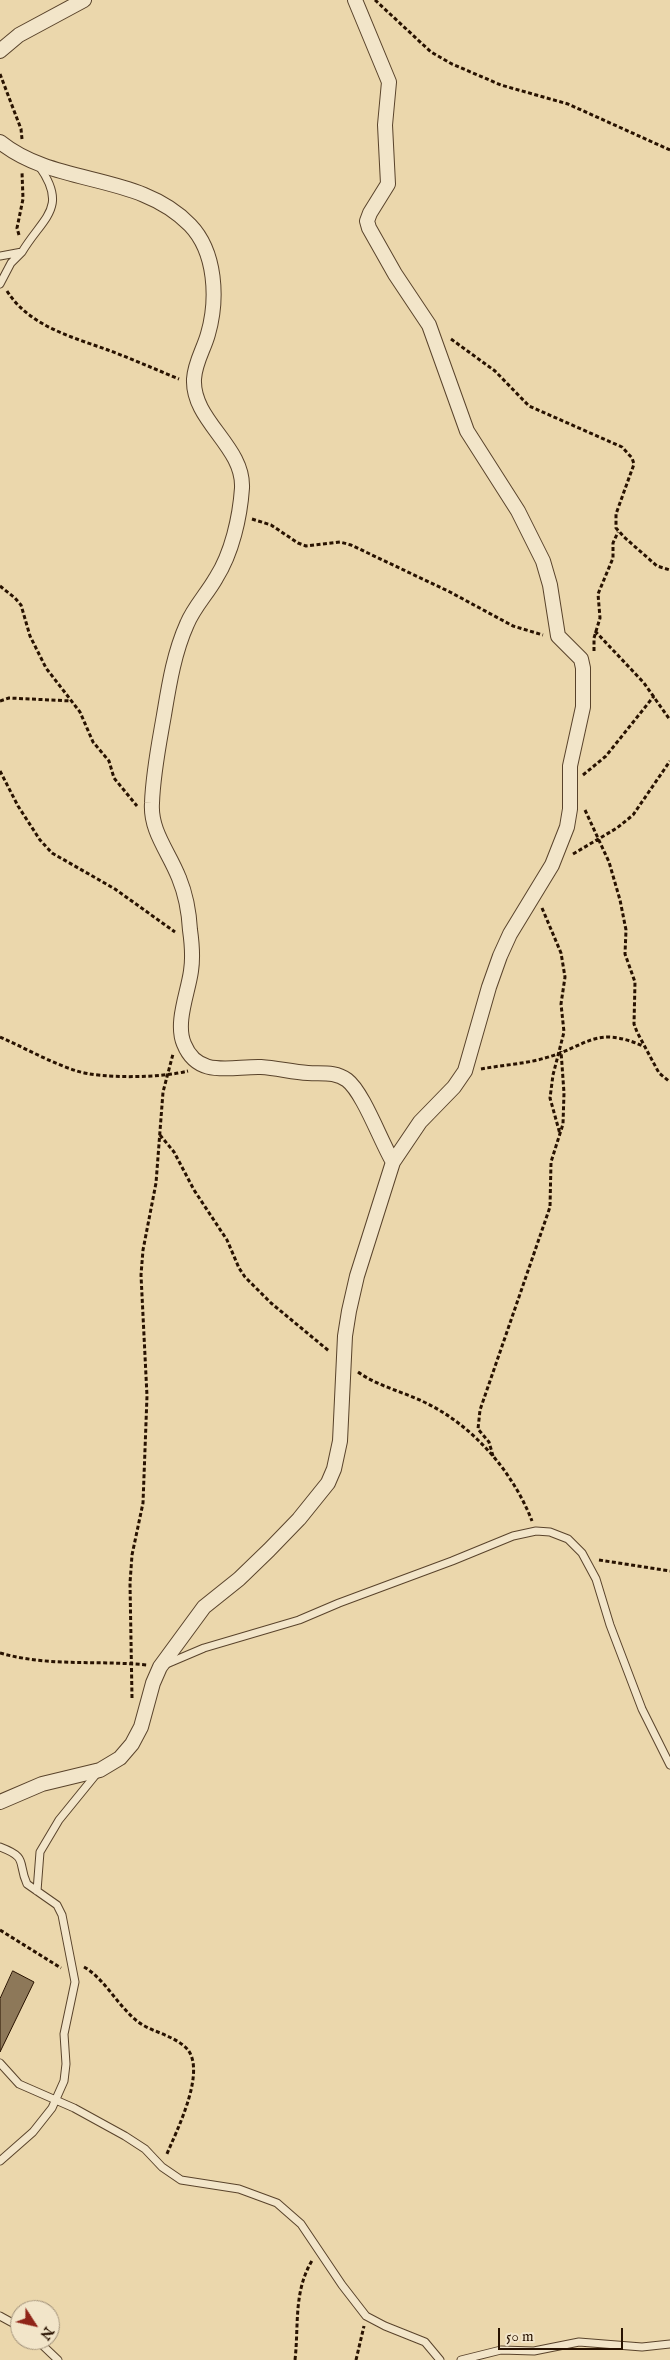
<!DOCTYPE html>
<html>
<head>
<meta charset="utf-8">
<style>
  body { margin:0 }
  #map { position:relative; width:670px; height:2360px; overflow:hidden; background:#ebd7ac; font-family:"IM FELL English",serif }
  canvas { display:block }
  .north { position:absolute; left:10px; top:2300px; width:50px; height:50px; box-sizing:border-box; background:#f2e5c9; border:1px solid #a19179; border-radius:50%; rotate:125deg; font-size:14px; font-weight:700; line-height:20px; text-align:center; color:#281200 }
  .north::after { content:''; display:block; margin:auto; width:18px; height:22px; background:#8f2418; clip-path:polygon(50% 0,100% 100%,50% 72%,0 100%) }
  .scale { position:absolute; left:498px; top:2328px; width:125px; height:22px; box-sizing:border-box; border:2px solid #281200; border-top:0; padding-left:6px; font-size:15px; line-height:18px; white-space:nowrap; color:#281200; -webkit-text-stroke:4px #f2e5c9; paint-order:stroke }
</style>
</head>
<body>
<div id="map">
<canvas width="670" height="2360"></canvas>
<div class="north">N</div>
<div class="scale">50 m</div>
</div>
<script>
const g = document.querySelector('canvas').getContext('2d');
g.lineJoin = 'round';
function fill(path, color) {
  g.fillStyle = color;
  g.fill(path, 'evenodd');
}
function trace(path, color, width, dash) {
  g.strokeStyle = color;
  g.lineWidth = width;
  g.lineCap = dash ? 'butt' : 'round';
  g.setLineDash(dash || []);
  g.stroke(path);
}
const building = new Path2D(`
  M 13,1971 L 34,1982 L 0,2052 L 0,1999 Z`);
const path = new Path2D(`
  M 375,0 L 431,52 L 452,64 L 501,85 L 568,104 L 670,150
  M 0,74 L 21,129 L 22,139
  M 19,235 L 17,228 L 23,199 L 22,172
  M 7,291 C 29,326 72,337 108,350 C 132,359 155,369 179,379
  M 451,339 L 495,371 L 529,406 L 622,447 L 632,458 L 634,464 L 616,514 L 616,528 L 624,537 L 657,566 L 670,570
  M 252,519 L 271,525 L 298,543 L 306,546 L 340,542 L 351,545 L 450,592 L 513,626 L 543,635
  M 0,586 L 15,598 L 21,605 L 30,636 L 46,668 L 80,712 L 93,742 L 109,761 L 114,778 L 137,806
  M 595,631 L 644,683 L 670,720
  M 594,651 L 594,638 L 600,618 L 598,594 L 613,558 L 613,543 L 618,532
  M 0,701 L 9,698 L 72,701
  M 0,771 L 18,806 L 40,840 L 52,853 L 115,889 L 175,932
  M 583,775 L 606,756 L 654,696
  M 585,810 L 609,862 L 620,900 L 626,930 L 625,954 L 635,982 L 634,1024 L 637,1032 L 659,1073 L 670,1082
  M 573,854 L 617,828 L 633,815 L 670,761
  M 542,908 L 561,953 L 565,977 L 561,1004 L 564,1032 L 553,1075 L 550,1098 L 560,1134
  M 0,1037 C 25,1048 51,1063 77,1071 C 102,1079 162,1078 188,1071
  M 481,1069 C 502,1065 525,1064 545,1058 C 588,1046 595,1025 643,1046
  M 160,1135 L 174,1152 L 194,1190 L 227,1240 L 239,1268 L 245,1277 L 271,1303 L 329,1351
  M 358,1372 C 379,1387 405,1392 428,1404 C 474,1427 513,1472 532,1521
  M 493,1456 L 489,1442 L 478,1429 L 480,1410 L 550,1207 L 551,1162 L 563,1124 L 564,1093 L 561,1051
  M 599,1560 L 670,1571
  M 0,1653 C 50,1667 96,1660 147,1665
  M 132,1698 L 130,1583 L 132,1555 L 143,1503 L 147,1396 L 141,1275 L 143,1250 L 156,1183 L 163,1092 L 173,1054
  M 0,1930 L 61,1968
  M 84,1967 C 105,1979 117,2005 137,2021 C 151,2032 170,2034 184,2046 C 210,2066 176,2132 166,2156
  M 295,2360 C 299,2325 293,2291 313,2259
  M 356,2360 L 364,2326`);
const lane = new Path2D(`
  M 0,256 L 22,252 C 43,217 69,208 39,166
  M 0,284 L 11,263 L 22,252
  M 164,1665 L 204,1648 L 299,1620 L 339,1603 L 452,1561 L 513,1536 L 536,1531 L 550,1532 L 568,1539 L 582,1553 L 596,1579 L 610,1625 L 642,1709 L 670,1765
  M 0,1847 C 29,1858 17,1862 27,1884 L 57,1905 L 62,1915 L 75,1982 L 64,2034 L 66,2064 L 64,2081 L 52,2108 L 33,2132 L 0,2161
  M 37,1891 L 40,1852 L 59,1820 L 98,1772
  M 0,2063 L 19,2084 L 74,2108 L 125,2136 L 145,2149 L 162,2167 L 181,2180 L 239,2189 L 277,2203 L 301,2224 L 342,2285 L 366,2316 L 385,2326 L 425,2342 L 440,2360
  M 0,2316 L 20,2327
  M 37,2340 L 58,2360
  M 461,2360 L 501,2350 L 534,2351 L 579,2342 L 642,2347 L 670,2344`);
const street = new Path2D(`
  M 0,51 L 19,35 L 84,0
  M 0,142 C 56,187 139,172 190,225 C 216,252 218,299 208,334 C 204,349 195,362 194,379 C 192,421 244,446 242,488 C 240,517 232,553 216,578 C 207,594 194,607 187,624 C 174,653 169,685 164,715 C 159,744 153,773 152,803 C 150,831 169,852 179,878 C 186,895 189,912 190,930 C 192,944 193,958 191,971 C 188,993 175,1023 184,1044 C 198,1079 232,1066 261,1067 C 277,1068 292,1072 308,1073 C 321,1074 335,1071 347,1080 C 363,1092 381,1142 393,1162
  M 0,1802 L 42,1784 L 100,1770 L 120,1758 L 132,1744 L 141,1727 L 153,1683 L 160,1667 L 204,1607 L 239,1579 L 269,1550 L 299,1519 L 328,1483 L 334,1469 L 340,1441 L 345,1336 L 349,1311 L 357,1276 L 393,1162 L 420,1122 L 454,1087 L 465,1071 L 489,987 L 500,956 L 510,934 L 552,865 L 567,827 L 570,809 L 570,766 L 583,707 L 583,668 L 581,659 L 558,636 L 550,585 L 543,561 L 518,511 L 467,431 L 429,325 L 395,274 L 369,228 L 367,221 L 370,213 L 388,184 L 385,125 L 389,82 L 355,0`);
fill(building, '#8d7859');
trace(building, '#281200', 1);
trace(lane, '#59432b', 9);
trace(street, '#59432b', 16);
trace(path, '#281200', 3, [4, 2.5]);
trace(lane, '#f2e5c9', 7);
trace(street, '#f2e5c9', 14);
</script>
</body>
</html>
